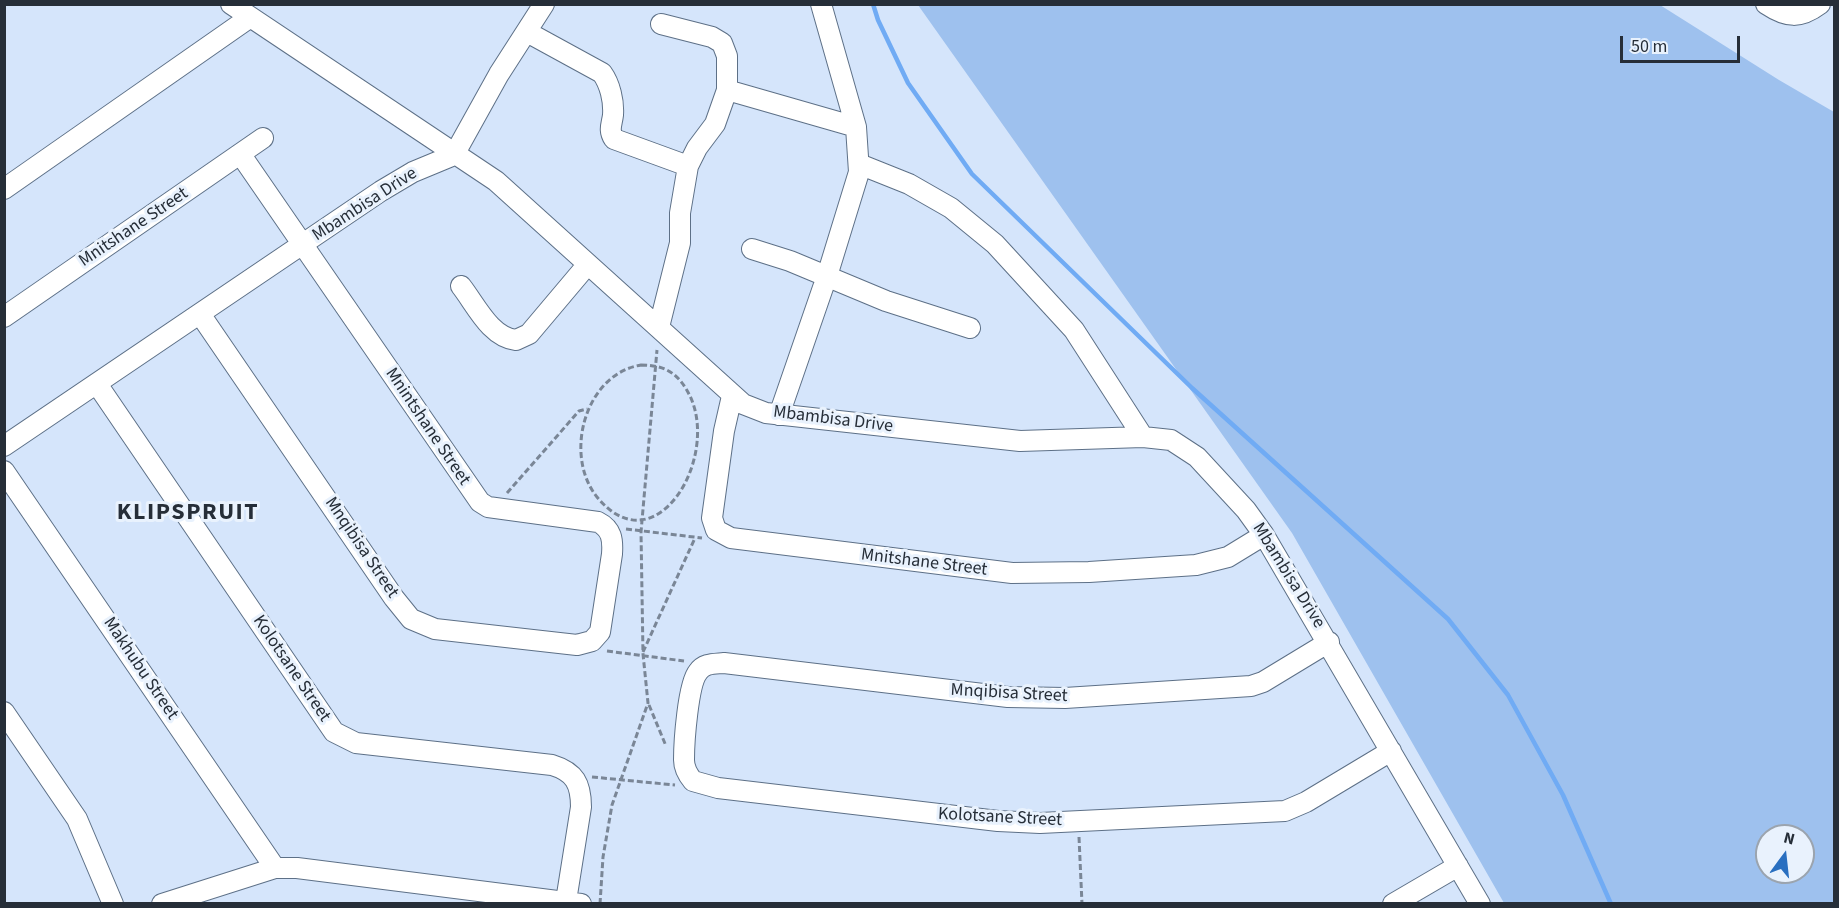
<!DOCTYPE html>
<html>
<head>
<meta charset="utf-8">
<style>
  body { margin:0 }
  #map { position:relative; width:1839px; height:908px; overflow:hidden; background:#d5e5fb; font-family:"Source Sans 3",sans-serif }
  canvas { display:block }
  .frame { position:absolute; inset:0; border:6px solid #262e38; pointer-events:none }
  .north { position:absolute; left:1755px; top:824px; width:60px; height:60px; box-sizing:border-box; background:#e9f2fd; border:2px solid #9ba4ae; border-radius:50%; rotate:15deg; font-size:16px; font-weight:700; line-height:24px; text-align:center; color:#262e38 }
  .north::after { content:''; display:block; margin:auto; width:21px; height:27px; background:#296fc0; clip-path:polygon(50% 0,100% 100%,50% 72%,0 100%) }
  .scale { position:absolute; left:1620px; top:36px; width:120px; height:27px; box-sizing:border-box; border:3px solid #262e38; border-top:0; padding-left:8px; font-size:18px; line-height:21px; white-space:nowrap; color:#262e38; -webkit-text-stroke:4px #e9f2fd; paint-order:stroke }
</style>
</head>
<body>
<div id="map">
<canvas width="1839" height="908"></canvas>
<div class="frame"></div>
<div class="north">N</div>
<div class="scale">50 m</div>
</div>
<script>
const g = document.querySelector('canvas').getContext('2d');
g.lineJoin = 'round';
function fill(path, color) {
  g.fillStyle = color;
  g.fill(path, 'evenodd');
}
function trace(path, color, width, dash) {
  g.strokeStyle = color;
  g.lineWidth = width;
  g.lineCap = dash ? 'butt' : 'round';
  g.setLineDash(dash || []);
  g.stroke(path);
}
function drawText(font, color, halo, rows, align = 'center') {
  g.font = font + ' "Source Sans 3",sans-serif';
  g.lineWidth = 6;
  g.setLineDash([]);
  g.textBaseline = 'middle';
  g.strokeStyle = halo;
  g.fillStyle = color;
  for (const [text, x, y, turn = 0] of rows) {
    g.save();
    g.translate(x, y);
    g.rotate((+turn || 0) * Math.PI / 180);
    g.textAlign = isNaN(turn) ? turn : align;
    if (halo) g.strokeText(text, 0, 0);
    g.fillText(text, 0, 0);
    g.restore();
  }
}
const green = new Path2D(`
  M 918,5 L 1660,5 L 1779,80 L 1834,112 L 1834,903 L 1504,903 L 1292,533 ZM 1767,836 L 1803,836 L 1803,872 L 1767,872 Z`);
const stream = new Path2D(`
  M 873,4 L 878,20 L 908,83 L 972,174 L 1192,388 L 1448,619 L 1508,695 L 1563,795 L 1611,904`);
const path = new Path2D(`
  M 641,365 C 666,365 679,374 690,396 C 720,459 655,568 597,497 C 563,455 585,374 641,365 Z
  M 507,493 L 579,411 L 587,409
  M 626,529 L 702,538
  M 607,651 L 684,661
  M 643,652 L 695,538
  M 649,705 L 666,746
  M 592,777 L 675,785
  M 1079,837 L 1082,904
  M 600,904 L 603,857 L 612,805 L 648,703 L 643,654 L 641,532 L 657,350`);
const minor = new Path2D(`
  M 231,4 L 496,181 L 743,404 L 766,413 L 1020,441 L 1143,437 L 1171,440 L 1197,457 L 1246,510 L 1264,535 L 1480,904
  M 1766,4 C 1787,18 1800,19 1820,4
  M 527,32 L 602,73 C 610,84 614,101 613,115 C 612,124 608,130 614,139 L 688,166 L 697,148 L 715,124 L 727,90 L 727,56 L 722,43 L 712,37 L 661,24
  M 727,90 L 856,127
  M 454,155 L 499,74 L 544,4
  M 859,164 L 909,184 L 951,208 L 995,244 L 1074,330 L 1143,437
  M 4,189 L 249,18
  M 752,249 L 790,261 L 886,301 L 970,328
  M 461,286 C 476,305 490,337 516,340 L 529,334 L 588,264
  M 200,314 L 394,598 L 411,619 L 435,629 L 577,645 L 592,641 L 600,632 L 612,554 C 613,540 612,529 598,522 L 488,507 L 480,502 L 241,155
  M 4,317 L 263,138
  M 659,327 L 680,243 L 680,213 L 688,166
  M 97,384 L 334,732 L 356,743 L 552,765 C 575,772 581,784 581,807 L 566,901
  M 732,396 L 724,431 L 712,518 L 716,530 L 731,538 L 1012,573 L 1089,572 L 1196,565 L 1228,557 L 1264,535
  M 779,415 L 827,276 L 859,172 L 856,127 L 821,4
  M 4,446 L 381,191 L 413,172 L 454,155
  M 4,471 L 275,868
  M 1329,642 L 1263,682 L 1251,686 L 1065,698 L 1008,697 L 724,663 C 714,664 704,663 698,672 C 688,684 684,742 684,760 C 684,768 688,775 693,781 L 718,788 L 998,821 L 1040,823 L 1285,811 L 1306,802 L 1391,751
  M 4,712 L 77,819 L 113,904
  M 162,904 L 275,868 L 297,868 L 581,904
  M 1393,904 L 1458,866`);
const streetNames = [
  ["Mbambisa Drive",365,205,-33],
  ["Mnitshane Street",134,228,-34],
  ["Mbambisa Drive",833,420,7],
  ["Mnintshane Street",427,427,56],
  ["Mnqibisa Street",361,548,56],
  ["Mnitshane Street",924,563,7],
  ["Mbambisa Drive",1288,576,58],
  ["Makhubu Street",140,669,56],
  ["Kolotsane Street",291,669,56],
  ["Mnqibisa Street",1009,694,3],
  ["Kolotsane Street",1000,818,3]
];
const districtNames = [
  ["KLIPSPRUIT",188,514]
];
fill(green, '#9ec1ee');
trace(stream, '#70abf4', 4.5);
trace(minor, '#5d7087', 22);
trace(path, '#7a8696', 3, [6, 3]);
trace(minor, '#fff', 20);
drawText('18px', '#262e38', '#e9f2fd', streetNames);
g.letterSpacing = '1.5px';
drawText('bold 24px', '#262e38', '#e9f2fd', districtNames);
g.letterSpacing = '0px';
</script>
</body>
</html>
